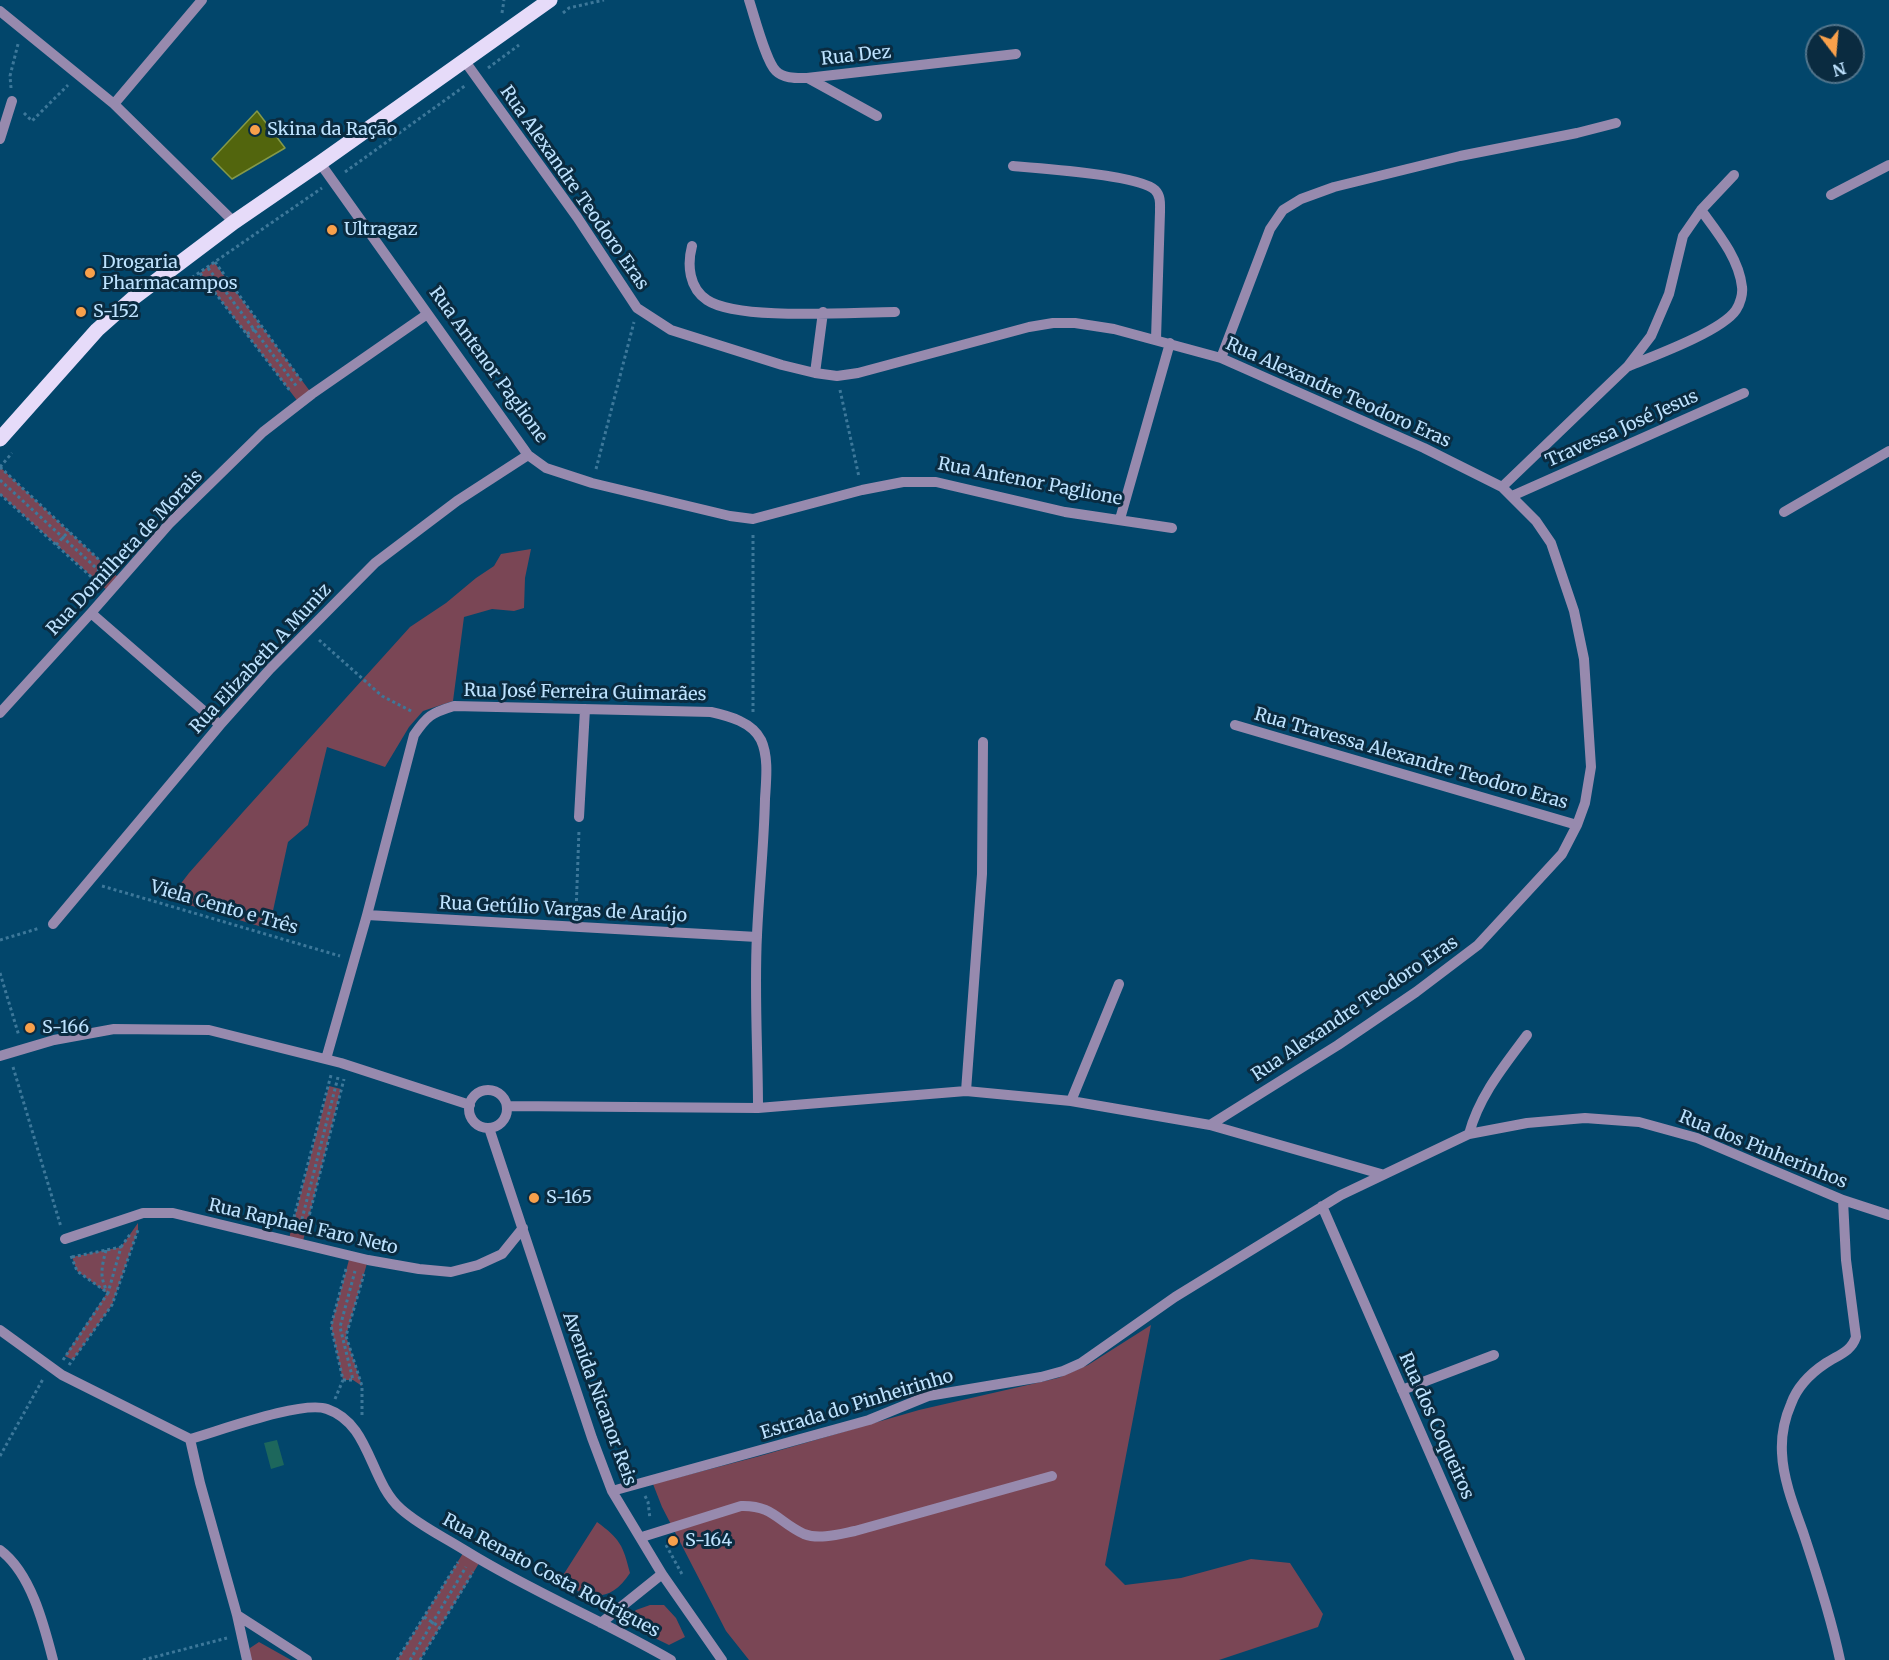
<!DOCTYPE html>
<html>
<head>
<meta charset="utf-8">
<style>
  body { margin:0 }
  #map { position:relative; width:1889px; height:1660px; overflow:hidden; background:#02466b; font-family:Merriweather,serif }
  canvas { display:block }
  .north { position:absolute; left:1805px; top:24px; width:60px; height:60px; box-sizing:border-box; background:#0a2b40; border:2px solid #52758c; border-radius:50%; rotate:164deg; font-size:16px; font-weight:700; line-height:24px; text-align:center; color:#bee3ff }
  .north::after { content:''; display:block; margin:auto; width:21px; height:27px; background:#f8a04b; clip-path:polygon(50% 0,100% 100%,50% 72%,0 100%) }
</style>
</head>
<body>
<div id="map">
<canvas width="1889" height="1660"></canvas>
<div class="north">N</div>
</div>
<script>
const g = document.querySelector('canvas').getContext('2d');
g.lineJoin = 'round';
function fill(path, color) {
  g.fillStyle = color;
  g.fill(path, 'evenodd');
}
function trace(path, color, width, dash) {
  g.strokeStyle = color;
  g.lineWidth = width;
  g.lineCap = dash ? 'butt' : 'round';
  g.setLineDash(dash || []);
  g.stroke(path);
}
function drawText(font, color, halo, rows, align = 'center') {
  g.font = font + ' Merriweather,serif';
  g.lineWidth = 6;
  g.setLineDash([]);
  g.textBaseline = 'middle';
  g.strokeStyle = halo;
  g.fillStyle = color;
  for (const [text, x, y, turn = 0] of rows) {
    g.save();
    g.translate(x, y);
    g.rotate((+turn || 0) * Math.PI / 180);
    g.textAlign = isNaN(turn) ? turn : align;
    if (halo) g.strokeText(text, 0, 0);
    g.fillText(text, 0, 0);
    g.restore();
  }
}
const green = new Path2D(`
  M 214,262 L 312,394 L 299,403 L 200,273 Z
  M 0,467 L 120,579 L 109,592 L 0,494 Z
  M 531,549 L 525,578 L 524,608 L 514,611 L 492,609 L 464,617 L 453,701 L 423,711 L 409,727 L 385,767 L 327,747 L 308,825 L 288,842 L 269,929 L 169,899 L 189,873 L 243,812 L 410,627 L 446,603 L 476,578 L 494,566 L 501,554 Z
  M 329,1086 L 341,1089 L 302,1245 L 288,1242 Z
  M 138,1223 L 138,1230 L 112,1305 L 73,1360 L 65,1356 L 107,1293 L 77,1271 L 72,1257 L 121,1247 Z
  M 350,1256 L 368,1260 L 346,1336 L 362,1386 L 353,1380 L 343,1380 L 331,1326 Z
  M 1151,1325 L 1105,1565 L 1125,1585 L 1181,1578 L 1251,1559 L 1290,1563 L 1323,1614 L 1318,1627 L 1219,1660 L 749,1660 L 726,1631 L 662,1507 L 653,1484 L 760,1456 L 919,1410 L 1058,1378 L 1088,1365 Z
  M 597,1522 C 620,1539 623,1545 630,1573 C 610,1604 587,1600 560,1580 Z
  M 465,1550 L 481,1560 L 420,1660 L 397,1660 Z
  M 650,1605 L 664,1605 L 676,1618 L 685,1637 L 669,1645 L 634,1628 L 626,1620 L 636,1610 Z
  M 259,1642 L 291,1660 L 250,1660 L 250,1648 Z`);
const water = new Path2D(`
  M 277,1440 L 284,1465 L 271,1469 L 264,1443 Z`);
const building = new Path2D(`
  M 257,111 L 285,148 L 232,179 L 212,159 Z`);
const path = new Path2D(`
  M 502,13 L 504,0
  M 563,13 L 569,8 L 604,0
  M 488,68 L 519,45
  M 11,88 L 10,76 L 18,44
  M 24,113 L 32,121 L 68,85
  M 345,172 L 466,85
  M 215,262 L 303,383
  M 208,268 L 297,387
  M 200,273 L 291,392
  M 187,281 L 322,188
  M 247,334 L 261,325
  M 840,390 L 859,477
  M 0,467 L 12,453
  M 0,467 L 110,570
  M 596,469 L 634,322
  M 0,480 L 105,576
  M 0,494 L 98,583
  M 56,545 L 69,531
  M 319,640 L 382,696 L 413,712
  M 753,712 L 753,533
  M 102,886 L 340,956
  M 576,913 L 579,830
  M 0,940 L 40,928
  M 0,973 L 19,1036
  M 13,1067 L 61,1227
  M 291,1229 L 331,1075
  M 299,1231 L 338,1077
  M 305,1232 L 344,1079
  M 121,1247 L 131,1233
  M 106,1250 C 102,1266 99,1276 107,1291
  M 72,1257 L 121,1247 L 108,1293
  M 63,1360 L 108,1293 L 77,1271 L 70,1253
  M 69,1365 L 112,1305 L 138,1230
  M 343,1380 L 353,1380 L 340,1327 L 355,1271
  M 335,1399 L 343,1380 L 331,1326 L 346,1269
  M 362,1415 L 362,1386 L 346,1336 L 364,1274
  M 0,1456 L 43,1379
  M 645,1496 L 648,1502 L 650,1519
  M 666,1545 L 683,1576
  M 424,1617 L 440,1627
  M 143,1660 L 227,1638
  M 397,1660 L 458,1562
  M 410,1660 L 466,1567
  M 420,1660 L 473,1572`);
const minor = new Path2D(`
  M 749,0 C 754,15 766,62 776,71 C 784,79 797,78 807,78 L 1016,54
  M 0,11 L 114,104 L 234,222
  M 464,60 L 577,217 L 637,308 L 671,330 L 782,365 L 815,373 L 837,376 L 858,373 L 1029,327 L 1053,323 L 1075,323 L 1114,329 L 1221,358 L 1424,448 L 1502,487 L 1536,521 L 1551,543 L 1574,611 L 1584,659 L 1591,767 L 1585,803 L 1577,825 L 1562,854 L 1478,945 L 1416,992 L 1338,1045 L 1210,1125
  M 808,78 L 877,116
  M 114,104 L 202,0
  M 0,139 L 12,101
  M 320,163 L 528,455 L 546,468 L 592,483 L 730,516 L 753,519 L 862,490 L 903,482 L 936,482 L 1065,512 L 1172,528
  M 1013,166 C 1038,168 1140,175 1155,190 C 1161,196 1160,204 1160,212 L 1156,339
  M 1831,195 L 1889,165
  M 692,246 C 687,265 689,288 707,300 C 738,321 853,312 895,312
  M 1221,358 L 1270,229 L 1283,210 L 1301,199 L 1334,187 L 1460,156 L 1577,133 L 1616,123
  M 1629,366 C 1654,356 1722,331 1736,310 C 1740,304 1743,294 1742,287 C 1739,258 1717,232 1701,210
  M 815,373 L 823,312
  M 1502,487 L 1628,366 L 1651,336 L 1669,294 L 1683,236 L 1701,210 L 1734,175
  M 1512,496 L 1744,393
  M 1784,512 L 1889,451
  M 1120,519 L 1170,343
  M 91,613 L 220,725
  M 0,713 L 91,613 L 169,524 L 263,432 L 312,394 L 426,315
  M 1235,725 L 1577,825
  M 579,817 L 585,709
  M 367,915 L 757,937
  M 53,924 L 220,725 L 270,669 L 375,563 L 457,501 L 528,455
  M 0,1056 L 54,1040 L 114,1029 L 209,1030 L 341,1063 L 470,1105
  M 326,1059 L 367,915 L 414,735 C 427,716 431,713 454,706 L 711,712 C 729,716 752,722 761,740 C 769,757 766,781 765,799 C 764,845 759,890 757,935 C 754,993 758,1051 758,1108
  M469 1109a19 19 0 1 1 38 0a19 19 0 1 1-38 0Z
  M 966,1091 L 982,874 L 983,742
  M 1071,1101 L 1119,984
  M 507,1106 L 758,1108 L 966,1091 L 1071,1101 L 1210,1125 L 1381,1174
  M 489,1128 L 592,1438 L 612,1491 L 662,1574 L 722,1660
  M 1469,1134 C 1479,1096 1504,1066 1527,1035
  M 1322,1206 L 1520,1660
  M 65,1239 L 143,1213 L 173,1213 L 368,1260 L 419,1269 L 451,1272 L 478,1265 L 502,1254 L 523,1228
  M 0,1330 L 62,1375 L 190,1439 L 200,1483 L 237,1615 L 247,1660
  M 1402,1390 L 1494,1355
  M 190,1439 C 219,1431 302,1400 327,1409 C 371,1424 369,1481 401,1509 C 420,1526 444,1537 466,1551 C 532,1592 604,1621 671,1660
  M 612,1491 L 869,1420 L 928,1396 L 1041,1377 L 1063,1371 L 1081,1363 L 1175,1297 L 1341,1195 L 1469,1134 L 1527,1123 L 1585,1118 L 1639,1122 L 1697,1138 L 1843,1200 L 1889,1215
  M 642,1537 L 741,1506 C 773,1505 778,1522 804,1534 C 819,1540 840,1534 855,1531 L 1052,1476
  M 0,1550 C 31,1573 44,1625 53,1660
  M 237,1615 L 307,1660
  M 601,1623 L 662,1574
  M 1840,1660 C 1831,1617 1817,1574 1803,1532 C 1794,1507 1783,1479 1782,1453 C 1781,1435 1784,1420 1791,1404 C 1797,1387 1811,1373 1826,1363 C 1838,1355 1851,1352 1856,1337 L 1846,1260 L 1843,1200`);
const major = new Path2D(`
  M 0,439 L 97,330 L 132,299 L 234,222 L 320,163 L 550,0`);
const markers = [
  [255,130,6,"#f8a04b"],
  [332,230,6,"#f8a04b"],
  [90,273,6,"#f8a04b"],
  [81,312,6,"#f8a04b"],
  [30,1028,6,"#f8a04b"],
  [534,1198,6,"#f8a04b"],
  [673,1541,6,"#f8a04b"]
];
const streetNames = [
  ["Rua Dez",856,56,-6],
  ["Rua Alexandre Teodoro Eras",574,188,55],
  ["Rua Antenor Paglione",488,365,54],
  ["Rua Alexandre Teodoro Eras",1338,393,24],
  ["Travessa José Jesus",1622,429,-24],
  ["Rua Antenor Paglione",1030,482,11],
  ["Rua Domilheta de Morais",125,553,-47],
  ["Rua Elizabeth A Muniz",261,659,-47],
  ["Rua José Ferreira Guimarães",585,693,1],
  ["Rua Travessa Alexandre Teodoro Eras",1411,759,16],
  ["Viela Cento e Três",224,908,16],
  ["Rua Getúlio Vargas de Araújo",563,910,3],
  ["Rua Alexandre Teodoro Eras",1355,1009,-34],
  ["Rua dos Pinherinhos",1763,1150,22],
  ["Rua Raphael Faro Neto",303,1227,13],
  ["Avenida Nicanor Reis",599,1399,70],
  ["Estrada do Pinheirinho",857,1405,-17],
  ["Rua dos Coqueiros",1436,1426,66],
  ["Rua Renato Costa Rodrigues",551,1576,28]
];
const poiNames = [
  ["Skina da Ração",267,130],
  ["Ultragaz",344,230],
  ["Drogaria",102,263],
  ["Pharmacampos",102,284],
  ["S-152",93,312],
  ["S-166",42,1028],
  ["S-165",546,1198],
  ["S-164",685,1541]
];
fill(green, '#7a4655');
fill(water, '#1d675c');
fill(building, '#52650d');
trace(building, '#849949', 1.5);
trace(path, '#3d789a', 3, [3, 3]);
trace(minor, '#978aae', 10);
trace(major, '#e6dbf9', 15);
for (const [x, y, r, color] of markers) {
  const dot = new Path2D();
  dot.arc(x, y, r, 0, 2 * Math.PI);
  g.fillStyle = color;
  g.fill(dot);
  trace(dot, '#0a2b40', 2);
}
drawText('18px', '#bee3ff', '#0a2b40', streetNames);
drawText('18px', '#bee3ff', '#0a2b40', poiNames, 'left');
</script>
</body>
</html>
